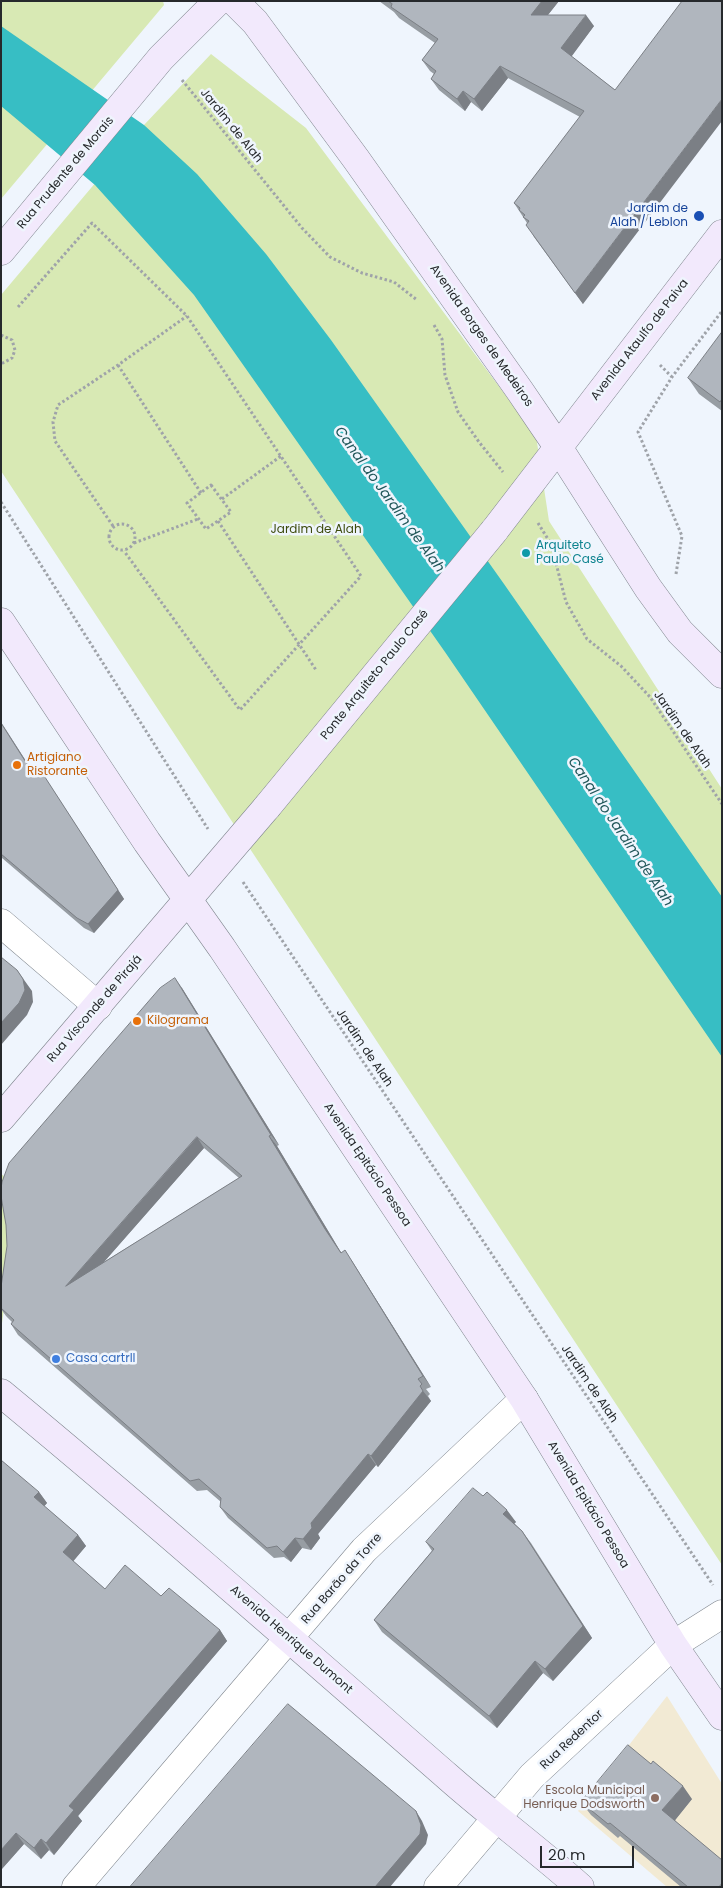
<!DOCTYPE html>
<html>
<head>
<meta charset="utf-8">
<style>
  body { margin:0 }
  #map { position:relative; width:723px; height:1888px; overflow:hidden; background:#eff5fd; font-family:Poppins,sans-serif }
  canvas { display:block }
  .frame { position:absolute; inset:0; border:2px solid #26292c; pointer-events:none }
  .scale { position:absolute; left:540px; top:1846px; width:94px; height:22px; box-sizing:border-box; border:2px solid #26292c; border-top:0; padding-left:6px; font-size:15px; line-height:18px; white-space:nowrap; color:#26292c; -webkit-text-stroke:4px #eff5fd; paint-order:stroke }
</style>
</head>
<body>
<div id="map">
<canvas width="723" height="1888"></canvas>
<div class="frame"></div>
<div class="scale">20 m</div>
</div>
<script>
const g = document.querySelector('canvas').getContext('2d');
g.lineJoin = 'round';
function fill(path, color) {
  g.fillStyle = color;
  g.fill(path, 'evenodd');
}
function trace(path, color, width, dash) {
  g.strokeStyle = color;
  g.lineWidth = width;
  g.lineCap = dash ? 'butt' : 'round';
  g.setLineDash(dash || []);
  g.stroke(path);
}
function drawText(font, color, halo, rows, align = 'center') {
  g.font = font + ' Poppins,sans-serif';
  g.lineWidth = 5;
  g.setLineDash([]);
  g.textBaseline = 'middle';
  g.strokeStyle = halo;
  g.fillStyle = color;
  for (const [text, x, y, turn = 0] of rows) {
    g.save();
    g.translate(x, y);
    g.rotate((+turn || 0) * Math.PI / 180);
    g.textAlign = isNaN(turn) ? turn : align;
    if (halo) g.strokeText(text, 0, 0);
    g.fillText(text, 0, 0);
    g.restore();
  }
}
const education = new Path2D(`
  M 667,1696 L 722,1784 L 722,1887 L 667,1887 L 578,1811 Z`);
const green = new Path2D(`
  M 1,1 L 163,1 L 164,5 L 1,199 Z
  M 211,54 L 306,128 L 536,436 L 549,521 L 722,789 L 722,1565 L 1,471 L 1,295 L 144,125 Z
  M 1,1174 L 4,1176 L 11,1261 L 1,1330 Z`);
const water = new Path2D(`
  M 1,26 L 144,125 L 197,174 L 266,254 L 331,340 L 504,584 L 722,897 L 722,1057 L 445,652 L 194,295 L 95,185 L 1,106 Z`);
const path = new Path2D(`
  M 182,80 L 302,228 L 330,257 L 362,273 L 394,282 L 417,300
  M 18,307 L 92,223 L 187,316 L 361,576 L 240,710 L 124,551
  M 434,325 L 442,339 L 445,375 L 458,412 L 479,442 L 503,472
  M 1,335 L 12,340 L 15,350 L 12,358 L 1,364
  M 118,365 L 201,493
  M 660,365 L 672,377
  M 211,485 L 231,512 L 206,529 L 187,503 Z
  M 222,499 L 281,456
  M 1,502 L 208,829
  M 218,521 L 316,670
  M 538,523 L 551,544 L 566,602 L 587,639 L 621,666 L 650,697 L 722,804
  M109 537a13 13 0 1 1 26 0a13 13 0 1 1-26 0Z
  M 113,526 L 55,441 L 53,422 L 58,405 L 118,365 L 187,316
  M 134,543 L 198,519
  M 676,574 L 682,536 L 638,432 L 672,377 L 722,311
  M 243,882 L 713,1585`);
const street = new Path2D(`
  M 1,923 L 98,1006
  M 76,1887 L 364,1550 L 524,1399
  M 438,1887 L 532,1776 L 673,1645 L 722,1614`);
const secondary = new Path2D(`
  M 234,1 L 255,22 L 356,159 L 520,391 L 558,447 L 648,588 L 680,632 L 722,674
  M 1,251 L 161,58 L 218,1
  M 494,531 L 722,234
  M 1,622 L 147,842 L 222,948 L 524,1399 L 673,1645 L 722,1716
  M 1,1118 L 267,807
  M 1,1393 C 152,1518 300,1648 448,1777 C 491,1815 537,1849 580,1887`);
const secondaryBridge = new Path2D(`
  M 267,807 L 494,531`);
const wall = new Path2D(`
  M 379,1 L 559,1 L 548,15 L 594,26 L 571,56 L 615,90 L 583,304 L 534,237 L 527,223 L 514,203 L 580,117 L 508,78 L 482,111 L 471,102 L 465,111 L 439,90 L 431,79 L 434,74 L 430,71 L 422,60 L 435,43 L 399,18 L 394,12 Z
  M 722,332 L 722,411 L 699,394 L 688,378 Z
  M 1,722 L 35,775 L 47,781 L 124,899 L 94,933 L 84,928 L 2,858 L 1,859 Z
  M 182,988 L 279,1145 L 277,1146 L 333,1239 L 341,1253 L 352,1261 L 431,1387 L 426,1389 L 430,1394 L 428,1396 L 431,1401 L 378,1467 L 376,1465 L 318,1534 L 320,1538 L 311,1550 L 302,1548 L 291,1562 L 284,1557 L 274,1558 L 228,1518 L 220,1507 L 221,1502 L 207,1490 L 197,1491 L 18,1335 L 11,1324 L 12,1322 L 6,1316 L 1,1309 L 1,1287 ZM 204,1148 L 239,1178 L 104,1262 Z
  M 39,1492 L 47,1503 L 44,1506 L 78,1535 L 86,1546 L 73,1561 L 105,1589 L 161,1596 L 220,1630 L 227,1641 L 78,1816 L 82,1821 L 54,1855 L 49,1850 L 41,1859 L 24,1844 L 1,1870 Z
  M 483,1496 L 516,1522 L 514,1523 L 522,1531 L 531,1543 L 592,1638 L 553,1681 L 543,1673 L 497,1728 L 382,1632 L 374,1620 L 432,1551 L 426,1542 Z
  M 692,1799 L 675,1820 L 722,1887 L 681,1887 L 620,1836 L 618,1838 L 591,1815 L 581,1802 Z`);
const shadedWall = new Path2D(`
  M 542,1 L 559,1 L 539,26 L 531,15 Z
  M 586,15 L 594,26 L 569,60 L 561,48 Z
  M 500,66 L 508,78 L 482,111 L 474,99 Z
  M 463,91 L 471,102 L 465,111 L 457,99 Z
  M 722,99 L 722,121 L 583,304 L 575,293 Z
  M 1,722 L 41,785 L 34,775 Z
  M 47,781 L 124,899 L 94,933 L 88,924 Z
  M 17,970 L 32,991 L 33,1002 L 27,1015 L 1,1045 L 1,1023 Z
  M 175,978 L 182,988 L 279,1145 L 271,1135 Z
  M 269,1136 L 277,1146 L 348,1264 L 325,1229 Z
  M 197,1137 L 204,1148 L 74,1296 L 66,1286 Z
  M 345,1250 L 352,1261 L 431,1387 L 423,1376 Z
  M 423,1391 L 431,1401 L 378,1467 L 371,1456 Z
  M 368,1454 L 376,1465 L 318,1534 L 320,1538 L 311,1550 L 303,1539 L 311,1523 Z
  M 39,1492 L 47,1503 L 42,1509 L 34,1497 Z
  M 507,1510 L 516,1522 L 512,1526 L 503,1514 Z
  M 522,1531 L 592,1638 L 553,1681 L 545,1669 Z
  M 78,1535 L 86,1546 L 71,1564 L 63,1552 Z
  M 295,1538 L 302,1548 L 291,1562 L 283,1552 Z
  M 220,1630 L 227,1641 L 78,1816 L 82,1821 L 54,1855 L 46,1843 L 69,1806 Z
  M 535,1661 L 543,1673 L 497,1728 L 489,1716 Z
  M 683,1786 L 692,1799 L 672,1824 L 662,1810 Z
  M 416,1811 L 422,1821 L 428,1835 L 426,1844 L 390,1887 L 375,1887 Z
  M 16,1833 L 24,1844 L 1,1870 L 1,1850 Z
  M 41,1839 L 49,1850 L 41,1859 L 34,1848 Z`);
const building = new Path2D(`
  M 388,1 L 542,1 L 531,15 L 586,15 L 561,48 L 615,90 L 682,1 L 722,1 L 722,99 L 575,293 L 526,225 L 529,221 L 523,217 L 525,215 L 519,210 L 520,208 L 514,203 L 584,111 L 500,66 L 474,99 L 463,91 L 457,99 L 431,79 L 436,71 L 422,60 L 438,39 L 391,7 L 392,4 Z
  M 722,332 L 722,399 L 720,402 L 688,378 Z
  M 1,723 L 34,775 L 41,771 L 118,890 L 88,924 L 77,918 L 1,854 Z
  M 1,957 L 17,970 L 23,979 L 25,990 L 19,1003 L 1,1023 Z
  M 175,978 L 271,1135 L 269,1136 L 325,1229 L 341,1253 L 345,1250 L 423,1376 L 418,1379 L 422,1384 L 420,1386 L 423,1391 L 371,1456 L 368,1454 L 311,1523 L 312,1528 L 303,1539 L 295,1538 L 283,1552 L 277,1546 L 267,1548 L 220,1507 L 221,1498 L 199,1479 L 190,1481 L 11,1324 L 14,1320 L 1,1308 L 1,1287 L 7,1246 L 6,1225 L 1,1196 L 1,1189 L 2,1182 L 9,1163 L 160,988 ZM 197,1137 L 242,1176 L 66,1286 Z
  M 1,1460 L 39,1492 L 34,1497 L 78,1535 L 63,1552 L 105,1589 L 125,1565 L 161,1596 L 169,1588 L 220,1630 L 69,1806 L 74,1810 L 46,1843 L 41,1839 L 34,1848 L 16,1833 L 1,1850 Z
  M 473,1488 L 483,1496 L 487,1492 L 507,1510 L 503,1514 L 522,1531 L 583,1626 L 545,1669 L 535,1661 L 489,1716 L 374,1620 L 434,1549 L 426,1542 Z
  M 288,1704 L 416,1811 L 421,1825 L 420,1834 L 375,1887 L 130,1887 Z
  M 628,1745 L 651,1764 L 653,1761 L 683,1786 L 662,1810 L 722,1860 L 722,1883 L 719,1887 L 688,1887 L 610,1823 L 608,1824 L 581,1802 Z`);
const markers = [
  [699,216,6,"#1a4fb4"],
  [526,553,5,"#0f9aa8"],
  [17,765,5,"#e8710a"],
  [137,1021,5,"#e8710a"],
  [56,1359,5,"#3f7fe0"],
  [655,1798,5,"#8d6e63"]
];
const streetNames = [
  ["Jardim de Alah",231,126,51],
  ["Rua Prudente de Morais",66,173,-50],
  ["Avenida Borges de Medeiros",481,336,55],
  ["Avenida Ataulfo de Paiva",640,340,-52],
  ["Ponte Arquiteto Paulo Casé",375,675,-51],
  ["Jardim de Alah",682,730,55],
  ["Rua Visconde de Pirajá",95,1009,-49],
  ["Jardim de Alah",364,1048,56],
  ["Avenida Epitácio Pessoa",367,1165,56],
  ["Jardim de Alah",589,1384,56],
  ["Avenida Epitácio Pessoa",588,1505,59],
  ["Rua Barão da Torre",342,1579,-49],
  ["Avenida Henrique Dumont",291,1640,41],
  ["Rua Redentor",572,1740,-43]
];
const transitNames = [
  ["Jardim de",688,209],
  ["Alah / Leblon",688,223]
];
const parkNames = [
  ["Jardim de Alah",316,530]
];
const cultureNames = [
  ["Arquiteto",536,546],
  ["Paulo Casé",536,560]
];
const foodNames = [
  ["Artigiano",27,758],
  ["Ristorante",27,772],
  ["Kilograma",147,1021]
];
const shopNames = [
  ["Casa cartrll",66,1359]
];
const educationNames = [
  ["Escola Municipal",645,1791],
  ["Henrique Dodsworth",645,1805]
];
const waterNames = [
  ["Canal do Jardim de Alah",389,500,54],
  ["Canal do Jardim de Alah",620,832,56]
];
fill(education, '#f2ead4');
fill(green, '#d8e9b4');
fill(water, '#37bec4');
trace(street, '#7f858d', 29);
trace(secondary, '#7f858d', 29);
trace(path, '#9fa3a9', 3, [2.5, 2.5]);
trace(street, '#fff', 28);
trace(secondary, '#f2e9fc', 28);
trace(secondaryBridge, '#7f858d', 29, []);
trace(secondaryBridge, '#f2e9fc', 28);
fill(wall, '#979da3');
fill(shadedWall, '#7b7f85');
fill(building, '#b0b6be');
trace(building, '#7b7f85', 1);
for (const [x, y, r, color] of markers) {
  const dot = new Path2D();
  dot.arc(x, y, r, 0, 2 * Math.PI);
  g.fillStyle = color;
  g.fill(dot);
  trace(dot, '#eff5fd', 2);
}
drawText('12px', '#26292c', '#eff5fd', streetNames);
drawText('12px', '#164399', '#eff5fd', transitNames, 'right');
drawText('12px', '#3d4b0d', '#eff5fd', parkNames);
drawText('12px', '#0d838f', '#eff5fd', cultureNames, 'left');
drawText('12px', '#c56008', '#eff5fd', foodNames, 'left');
drawText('12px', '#366cbe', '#eff5fd', shopNames, 'left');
drawText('12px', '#785e54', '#eff5fd', educationNames, 'right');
drawText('italic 14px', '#21575a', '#eff5fd', waterNames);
</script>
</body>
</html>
